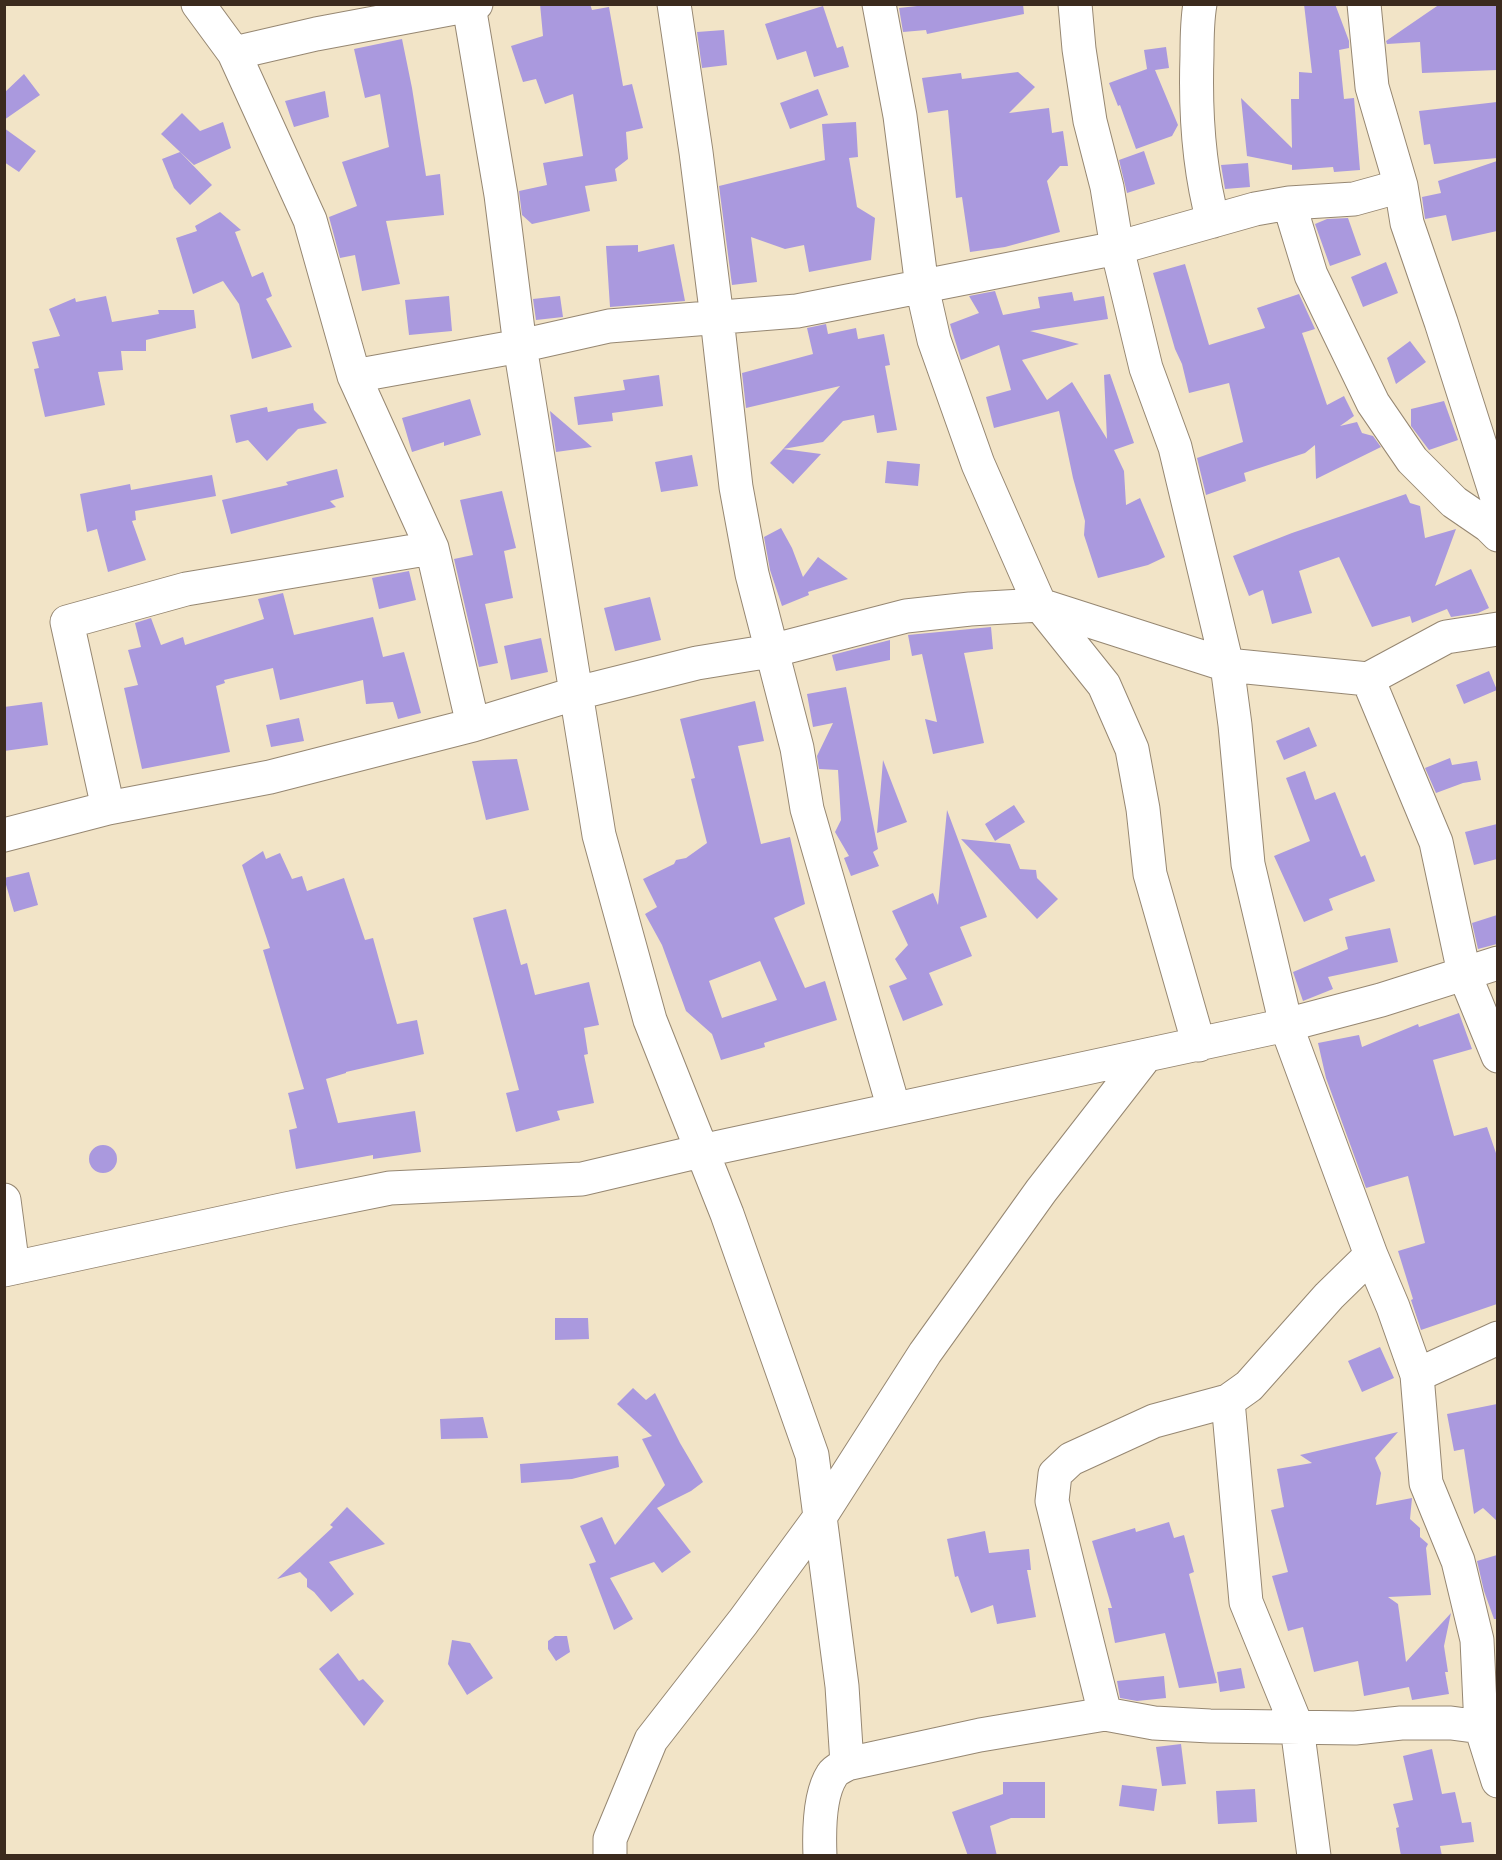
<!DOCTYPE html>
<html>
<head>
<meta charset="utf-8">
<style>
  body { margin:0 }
  #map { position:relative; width:1502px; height:1860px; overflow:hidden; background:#f2e4c7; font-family:"Indie Flower",sans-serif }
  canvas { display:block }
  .frame { position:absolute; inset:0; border:6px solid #3b2a1e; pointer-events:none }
</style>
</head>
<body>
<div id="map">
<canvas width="1502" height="1860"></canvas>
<div class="frame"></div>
</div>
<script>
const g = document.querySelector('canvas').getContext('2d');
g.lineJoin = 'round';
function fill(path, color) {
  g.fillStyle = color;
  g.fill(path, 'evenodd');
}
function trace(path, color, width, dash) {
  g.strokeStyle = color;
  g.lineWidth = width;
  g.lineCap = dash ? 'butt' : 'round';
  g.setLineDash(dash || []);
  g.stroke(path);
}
const building = new Path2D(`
  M 540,4 L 590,4 L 592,10 L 609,7 L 623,86 L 632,84 L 643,128 L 626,132 L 628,159 L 615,169 L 617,181 L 585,186 L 590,211 L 532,224 L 522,215 L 519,191 L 547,185 L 543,163 L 583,156 L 573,94 L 545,104 L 536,79 L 523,82 L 511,46 L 543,36 Z
  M 917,4 L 1023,4 L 1024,14 L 927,34 L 926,30 L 903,32 L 899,8 L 917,6 Z
  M 1304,4 L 1335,4 L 1349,41 L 1349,48 L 1339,50 L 1344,99 L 1354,98 L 1360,170 L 1334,172 L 1333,167 L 1292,170 L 1292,165 L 1247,156 L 1241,98 L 1292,148 L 1291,99 L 1299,99 L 1299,72 L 1312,73 Z
  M 1440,4 L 1497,4 L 1497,70 L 1422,73 L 1420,42 L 1387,44 L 1386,41 Z
  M 823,6 L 837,48 L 843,46 L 849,67 L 814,77 L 806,51 L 777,60 L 765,24 Z
  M 724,30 L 727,65 L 702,68 L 697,32 Z
  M 402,39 L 412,88 L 426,176 L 440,174 L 444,215 L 386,221 L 400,284 L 362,291 L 355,255 L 340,258 L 329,217 L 357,206 L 342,162 L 389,147 L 380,94 L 365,98 L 354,49 Z
  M 1166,47 L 1169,68 L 1155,70 L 1178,125 L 1172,136 L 1136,149 L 1120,105 L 1118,106 L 1109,83 L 1147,69 L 1144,50 Z
  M 1018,72 L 1035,87 L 1009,113 L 1049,108 L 1052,133 L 1063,131 L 1068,166 L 1060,166 L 1047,181 L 1060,232 L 1005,247 L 970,252 L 962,197 L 956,198 L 948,110 L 928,113 L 922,78 L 961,73 L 962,79 Z
  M 24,74 L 40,95 L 4,120 L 4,93 Z
  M 818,89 L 828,115 L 790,129 L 780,103 Z
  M 325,91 L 329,117 L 294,127 L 285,101 Z
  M 1497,102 L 1497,158 L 1434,164 L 1430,144 L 1424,145 L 1419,111 Z
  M 182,113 L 200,131 L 223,122 L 231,148 L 194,165 L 161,134 Z
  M 856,122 L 858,157 L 849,158 L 857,207 L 875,218 L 871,260 L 809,272 L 804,245 L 785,249 L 751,237 L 757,282 L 732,285 L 719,186 L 825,160 L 822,124 Z
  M 4,128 L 36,151 L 19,172 L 4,162 Z
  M 1144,151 L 1155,184 L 1127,193 L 1119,160 Z
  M 180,152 L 212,185 L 190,205 L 174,188 L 162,159 Z
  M 1497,161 L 1497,231 L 1452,241 L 1446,215 L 1425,219 L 1422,197 L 1441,193 L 1438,181 Z
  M 1248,163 L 1250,187 L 1225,189 L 1221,165 Z
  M 220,212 L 241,230 L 235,232 L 252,277 L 263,272 L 272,296 L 266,299 L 292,347 L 252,359 L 239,304 L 223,281 L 193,294 L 176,238 L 197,231 L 195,226 Z
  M 1348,218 L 1361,255 L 1330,266 L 1315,224 L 1327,219 Z
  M 674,244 L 685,301 L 610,307 L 606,246 L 638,245 L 638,252 Z
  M 1386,262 L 1398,293 L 1363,307 L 1351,277 Z
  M 1185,264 L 1209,345 L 1265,328 L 1257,308 L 1299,294 L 1315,329 L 1302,333 L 1327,405 L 1344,396 L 1354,416 L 1340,426 L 1357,422 L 1362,433 L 1373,436 L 1381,447 L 1316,479 L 1315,445 L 1305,453 L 1244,473 L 1246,481 L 1206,495 L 1197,458 L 1243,442 L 1229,383 L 1189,393 L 1182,364 L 1175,349 L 1153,273 Z
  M 995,291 L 1003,315 L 1040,308 L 1038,297 L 1072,292 L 1074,301 L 1104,296 L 1108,319 L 1030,331 L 1079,344 L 1022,360 L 1047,400 L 1072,382 L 1107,439 L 1104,375 L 1110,374 L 1134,443 L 1114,450 L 1124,471 L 1126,505 L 1140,498 L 1165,557 L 1148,565 L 1098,578 L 1084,535 L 1085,521 L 1073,478 L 1059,411 L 994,428 L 986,397 L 1011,390 L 999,345 L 961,360 L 950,324 L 979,313 L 969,296 Z
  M 106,296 L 112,322 L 159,314 L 158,310 L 194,310 L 196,328 L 146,340 L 146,351 L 121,351 L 123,370 L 98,372 L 105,405 L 45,417 L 34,369 L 39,368 L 32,342 L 60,336 L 49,309 L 75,298 L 76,302 Z
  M 449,296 L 452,331 L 409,335 L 405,300 Z
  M 560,296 L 563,317 L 536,320 L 533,299 Z
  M 826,324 L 828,334 L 856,328 L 858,339 L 884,334 L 890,365 L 885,366 L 897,430 L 877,433 L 874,415 L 843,421 L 823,442 L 783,449 L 840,386 L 746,408 L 742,373 L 813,354 L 807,328 Z
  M 1410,341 L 1426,362 L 1396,384 L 1387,358 Z
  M 659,375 L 663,406 L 612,413 L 613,421 L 578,425 L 574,397 L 625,390 L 623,380 Z
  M 470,399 L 481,435 L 444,446 L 444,442 L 412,452 L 402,418 Z
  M 1444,401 L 1458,440 L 1429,450 L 1411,426 L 1411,409 Z
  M 313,403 L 314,410 L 327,423 L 298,429 L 267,461 L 248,440 L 236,443 L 230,415 L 267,407 L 268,412 Z
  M 550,411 L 592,447 L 556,452 Z
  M 783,449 L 821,454 L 793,484 L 770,463 Z
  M 692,455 L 698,486 L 661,492 L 655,462 Z
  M 887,461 L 920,464 L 918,486 L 885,483 Z
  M 337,469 L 344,497 L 330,501 L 336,507 L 231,534 L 222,500 L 288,485 L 286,482 Z
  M 212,475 L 216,496 L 135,511 L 136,520 L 132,521 L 146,560 L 108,572 L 97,529 L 87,532 L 80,494 L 130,484 L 131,490 Z
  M 502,491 L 516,548 L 504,551 L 513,598 L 485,604 L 498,663 L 479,667 L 454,559 L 473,555 L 460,500 Z
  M 1406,494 L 1410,503 L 1420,506 L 1425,538 L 1456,529 L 1435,586 L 1471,569 L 1489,608 L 1478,613 L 1451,617 L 1447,609 L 1412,623 L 1410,616 L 1372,627 L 1339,557 L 1299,571 L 1312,613 L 1272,624 L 1263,590 L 1249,596 L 1233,556 L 1292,533 Z
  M 781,528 L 792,548 L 803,577 L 818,557 L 848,579 L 808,592 L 809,595 L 782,606 L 770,570 L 764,537 Z
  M 409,571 L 416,600 L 379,609 L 372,578 Z
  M 283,593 L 294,635 L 373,617 L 383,657 L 404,652 L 421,713 L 398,719 L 393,702 L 366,704 L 363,680 L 280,700 L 273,668 L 224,680 L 225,683 L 216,686 L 230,752 L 142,769 L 124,688 L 138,685 L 128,650 L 141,647 L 135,623 L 151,618 L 161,645 L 183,637 L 185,645 L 264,619 L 258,599 Z
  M 650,597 L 661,640 L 615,651 L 604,608 Z
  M 991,627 L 993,649 L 964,653 L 984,743 L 933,754 L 925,719 L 937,722 L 922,654 L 912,656 L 908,635 Z
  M 541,638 L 548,672 L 511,680 L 504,646 Z
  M 890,640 L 890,660 L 836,671 L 832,655 Z
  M 1489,671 L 1497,690 L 1464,704 L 1456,685 Z
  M 846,687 L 878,849 L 873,852 L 879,866 L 851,876 L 844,858 L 849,856 L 835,832 L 841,820 L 838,770 L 819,769 L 817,756 L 833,723 L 813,727 L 807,694 Z
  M 755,701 L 764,741 L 738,746 L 761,844 L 790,837 L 805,904 L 774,918 L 805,988 L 825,981 L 837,1020 L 764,1043 L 765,1047 L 721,1060 L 712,1034 L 686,1011 L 662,945 L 645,914 L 657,907 L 643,879 L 674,864 L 676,860 L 686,858 L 707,843 L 691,779 L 695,778 L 680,719 ZM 760,961 L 777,1000 L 722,1018 L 709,981 Z
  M 42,702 L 48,745 L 4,751 L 4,707 Z
  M 299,718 L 304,741 L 271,747 L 266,725 Z
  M 1309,727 L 1317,746 L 1284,760 L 1276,741 Z
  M 1450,758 L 1452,765 L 1477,761 L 1481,780 L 1463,783 L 1436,793 L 1425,768 Z
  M 517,759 L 529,810 L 486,820 L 472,761 Z
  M 883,760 L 907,822 L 877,833 Z
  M 1305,771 L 1315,800 L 1335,792 L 1361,857 L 1365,855 L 1375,881 L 1329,899 L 1333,910 L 1304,922 L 1274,856 L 1310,841 L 1286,778 Z
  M 1014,805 L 1025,822 L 995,841 L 985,824 Z
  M 947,810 L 987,917 L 960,927 L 972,956 L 929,973 L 943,1005 L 903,1021 L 889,986 L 907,979 L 895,959 L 908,945 L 892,911 L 933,893 L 938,905 Z
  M 1497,824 L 1497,859 L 1474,865 L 1465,832 Z
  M 961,839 L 1010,844 L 1020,869 L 1036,870 L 1037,878 L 1058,899 L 1037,919 Z
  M 263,851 L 266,859 L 280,853 L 292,879 L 302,876 L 307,891 L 344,878 L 365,940 L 373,938 L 397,1024 L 417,1020 L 424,1054 L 346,1072 L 346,1073 L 326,1079 L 338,1123 L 415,1111 L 421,1152 L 373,1159 L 373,1155 L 296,1169 L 289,1130 L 297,1128 L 288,1093 L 304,1089 L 263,950 L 270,948 L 242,865 Z
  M 29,872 L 38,905 L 14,912 L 4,878 Z
  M 506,909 L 521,965 L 527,963 L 535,995 L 589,982 L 599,1025 L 584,1028 L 588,1054 L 584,1055 L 594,1103 L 557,1111 L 560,1120 L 516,1132 L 506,1093 L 519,1090 L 473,918 Z
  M 1497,915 L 1497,944 L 1478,949 L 1472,923 Z
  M 1390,928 L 1398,962 L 1328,977 L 1333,989 L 1303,1001 L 1293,972 L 1348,949 L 1345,937 Z
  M 1459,1013 L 1472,1049 L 1433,1060 L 1454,1136 L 1487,1127 L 1497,1156 L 1497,1304 L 1421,1330 L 1411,1300 L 1413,1299 L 1398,1251 L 1425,1243 L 1408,1176 L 1366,1188 L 1326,1078 L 1318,1043 L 1359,1035 L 1362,1047 L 1418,1024 L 1419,1027 Z
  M89 1159a14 14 0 1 1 28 0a14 14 0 1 1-28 0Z
  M 555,1318 L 588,1318 L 589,1339 L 555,1340 Z
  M 1380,1347 L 1394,1378 L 1362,1392 L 1348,1361 Z
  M 633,1388 L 646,1400 L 655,1393 L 680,1443 L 703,1482 L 691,1491 L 657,1508 L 691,1552 L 662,1573 L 654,1562 L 610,1578 L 633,1619 L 614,1630 L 589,1564 L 596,1562 L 580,1526 L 602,1517 L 615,1545 L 665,1485 L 642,1439 L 652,1436 L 617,1404 Z
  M 1497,1404 L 1497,1521 L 1483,1508 L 1474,1514 L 1464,1449 L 1454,1451 L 1447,1414 Z
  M 483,1417 L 488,1438 L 441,1439 L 440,1419 Z
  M 1398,1432 L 1375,1458 L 1381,1473 L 1376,1505 L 1412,1498 L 1410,1519 L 1420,1528 L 1420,1537 L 1428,1544 L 1426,1548 L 1431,1595 L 1388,1597 L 1398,1604 L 1406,1662 L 1451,1613 L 1444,1646 L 1448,1672 L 1445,1672 L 1449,1694 L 1412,1700 L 1409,1687 L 1364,1696 L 1358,1661 L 1314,1672 L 1303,1627 L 1288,1631 L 1272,1576 L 1288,1572 L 1271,1510 L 1284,1507 L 1277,1469 L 1312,1463 L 1300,1455 Z
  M 618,1456 L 619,1467 L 572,1479 L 521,1483 L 520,1464 Z
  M 347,1507 L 385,1544 L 329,1562 L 354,1594 L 331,1612 L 314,1592 L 307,1587 L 307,1579 L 300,1572 L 277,1579 L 333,1527 L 330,1525 Z
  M 1169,1522 L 1174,1538 L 1184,1535 L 1194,1572 L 1189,1574 L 1217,1683 L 1179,1688 L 1165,1633 L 1115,1643 L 1108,1608 L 1112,1608 L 1092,1541 L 1135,1528 L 1136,1532 Z
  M 985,1531 L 989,1553 L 1029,1549 L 1031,1570 L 1027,1570 L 1036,1617 L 997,1624 L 993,1605 L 971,1613 L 958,1576 L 955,1577 L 947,1539 Z
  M 1497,1555 L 1497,1619 L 1494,1619 L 1484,1591 L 1477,1561 Z
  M 555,1636 L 567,1636 L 570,1652 L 556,1661 L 548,1649 L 548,1641 Z
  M 452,1640 L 470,1643 L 493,1678 L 467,1695 L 448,1664 Z
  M 338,1653 L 359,1681 L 363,1679 L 384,1701 L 364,1726 L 319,1669 Z
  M 1241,1668 L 1245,1688 L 1220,1692 L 1217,1672 Z
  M 1164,1676 L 1166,1698 L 1137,1701 L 1120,1698 L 1117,1681 Z
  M 1181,1744 L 1186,1784 L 1162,1786 L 1156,1747 Z
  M 1432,1749 L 1442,1794 L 1455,1792 L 1462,1823 L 1471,1822 L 1474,1842 L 1440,1846 L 1442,1856 L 1401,1856 L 1396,1828 L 1399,1827 L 1393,1804 L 1413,1800 L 1403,1756 Z
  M 1003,1782 L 1045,1782 L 1045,1818 L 1011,1818 L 990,1826 L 997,1856 L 968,1856 L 952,1812 L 1003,1794 Z
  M 1122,1785 L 1157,1789 L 1154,1811 L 1119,1806 Z
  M 1255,1789 L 1257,1822 L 1218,1824 L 1216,1791 Z`);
const minor = new Path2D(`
  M 198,4 L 234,53 L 310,220 L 354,376 L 432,548 L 473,725
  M 674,4 L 696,152 L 717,318 L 736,487 L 752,574 L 797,748 L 807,809 L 894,1109
  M 879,4 L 900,116 L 922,287 L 934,340 L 978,464 L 1040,605 L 1104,685 L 1132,749 L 1143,809 L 1150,874 L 1199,1045
  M 1075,4 L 1079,49 L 1090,121 L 1107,187 L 1117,248 L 1146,368 L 1175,447 L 1227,665 L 1235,725 L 1248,864 L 1286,1025 L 1371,1255
  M 1200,4 C 1197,21 1197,38 1197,55 C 1195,112 1198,166 1213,221
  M 1364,4 L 1372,87 L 1401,186 L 1407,223 L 1441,322 L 1498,501
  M 469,6 L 501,195 L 520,346 L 599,835 L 650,1020 L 727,1214 L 812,1455 L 842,1686 L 847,1764 C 842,1767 835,1770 832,1775 C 819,1795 819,1832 820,1856
  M 234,53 L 316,34 L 476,4
  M 1289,203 L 1311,275 L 1373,403 L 1412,460 L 1454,502 L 1489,526 L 1498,535
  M 354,376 L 520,346 L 609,326 L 797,311 L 1117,248 L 1255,209 L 1289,203 L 1354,199 L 1401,186
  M 1368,679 L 1436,842 L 1464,973 L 1498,1056
  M 108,808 L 67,622 L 186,589 L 432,548
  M 4,835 L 108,808 L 270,777 L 473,725 L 577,693 L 697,663 L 771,651 L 906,616 L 970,609 L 1040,605 L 1227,665 L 1368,679 L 1446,637 L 1498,629
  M 4,1200 L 13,1268
  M 4,1270 L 286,1209 L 390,1188 L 582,1179 L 701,1151 L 1286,1025 L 1381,1000 L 1498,963
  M 1417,1375 L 1426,1483 L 1458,1561 L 1477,1640 L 1481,1727
  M 1228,1401 L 1246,1602 L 1297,1727 L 1314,1856
  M 1105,1714 L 1052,1501 L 1055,1474 L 1071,1459 L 1154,1421 L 1228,1401 L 1249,1386 L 1329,1296 L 1371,1255 L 1393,1307 L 1417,1375 L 1498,1338
  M 847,1764 L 980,1735 L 1105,1714 L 1154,1723 L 1210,1726 L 1355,1728 L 1401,1723 L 1451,1723 L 1481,1727 L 1498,1781
  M 610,1856 L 610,1839 L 651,1740 L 743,1622 L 820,1517 L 925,1353 L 1041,1191 L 1145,1057`);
fill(building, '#aa99de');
trace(minor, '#968772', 35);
trace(minor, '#fff', 33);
</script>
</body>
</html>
